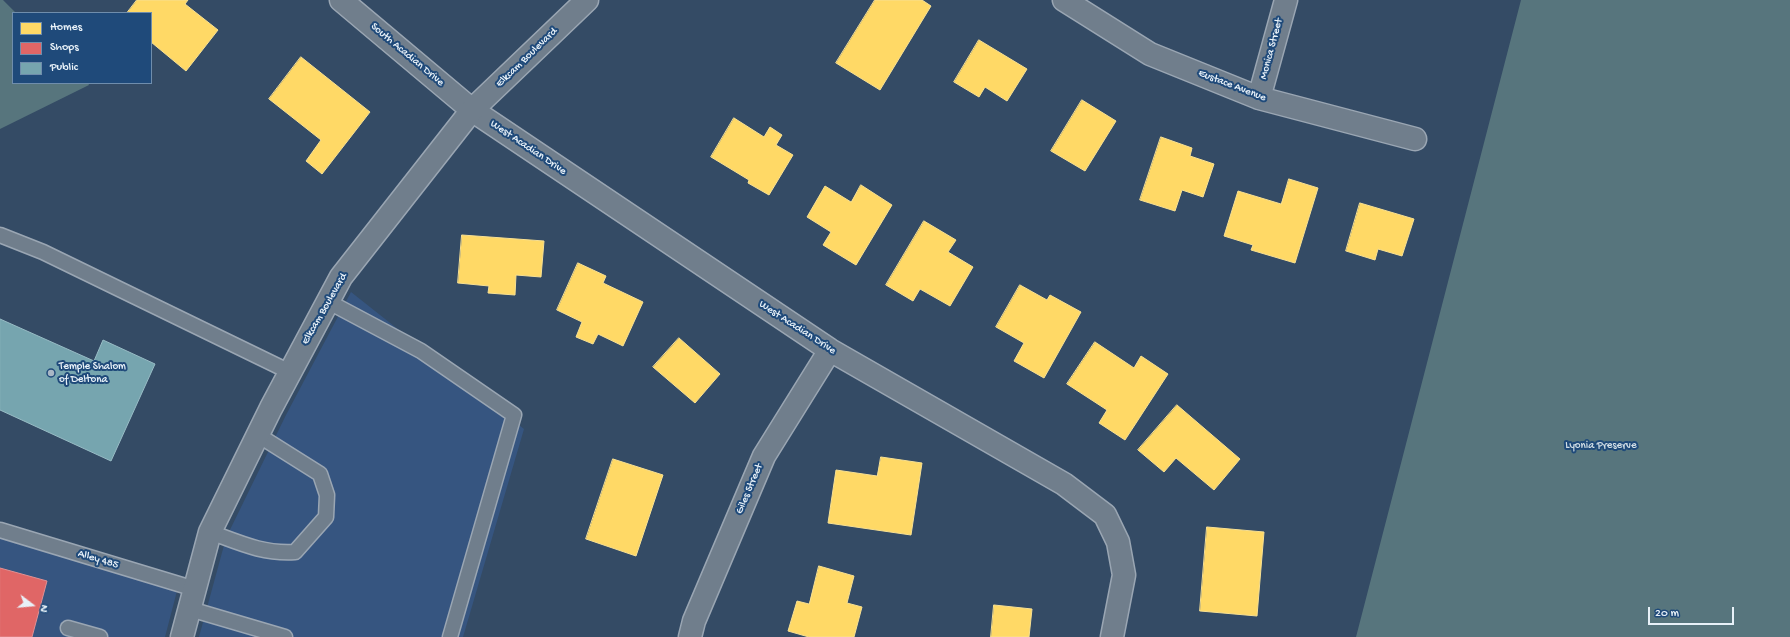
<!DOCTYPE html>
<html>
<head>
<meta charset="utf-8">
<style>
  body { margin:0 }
  #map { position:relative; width:1790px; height:637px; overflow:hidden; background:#344b65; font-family:"Gochi Hand",sans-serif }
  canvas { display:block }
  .legend { position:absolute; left:12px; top:12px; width:140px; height:72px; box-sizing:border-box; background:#1f4a7a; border:1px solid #6f8dac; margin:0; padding:5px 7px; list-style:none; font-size:12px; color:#e8f1f8 }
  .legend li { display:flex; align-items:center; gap:8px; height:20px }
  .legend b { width:20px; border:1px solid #6f8dac }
  .north { position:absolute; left:12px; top:585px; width:40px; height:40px; -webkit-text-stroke:3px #1f4a7a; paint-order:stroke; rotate:106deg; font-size:11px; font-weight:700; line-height:16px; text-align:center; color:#e8f1f8 }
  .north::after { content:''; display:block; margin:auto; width:14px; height:18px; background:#e8f1f8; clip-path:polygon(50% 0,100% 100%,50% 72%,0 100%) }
  .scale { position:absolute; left:1648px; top:607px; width:86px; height:18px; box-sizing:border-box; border:2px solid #e8f1f8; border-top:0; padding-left:5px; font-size:12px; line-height:14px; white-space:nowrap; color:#e8f1f8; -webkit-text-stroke:3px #1f4a7a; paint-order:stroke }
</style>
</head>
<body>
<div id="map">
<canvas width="1790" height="637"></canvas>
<ul class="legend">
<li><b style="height:11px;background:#ffd966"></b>Homes</li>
<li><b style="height:11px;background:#e06666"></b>Shops</li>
<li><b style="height:11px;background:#76a5af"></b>Public</li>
</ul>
<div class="north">N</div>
<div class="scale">20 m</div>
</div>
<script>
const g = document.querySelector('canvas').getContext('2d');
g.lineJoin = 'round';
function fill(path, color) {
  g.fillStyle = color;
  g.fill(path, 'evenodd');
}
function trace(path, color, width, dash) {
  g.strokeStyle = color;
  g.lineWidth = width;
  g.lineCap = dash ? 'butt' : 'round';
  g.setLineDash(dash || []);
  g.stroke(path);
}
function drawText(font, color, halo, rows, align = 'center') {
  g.font = font + ' "Gochi Hand",sans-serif';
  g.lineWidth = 4;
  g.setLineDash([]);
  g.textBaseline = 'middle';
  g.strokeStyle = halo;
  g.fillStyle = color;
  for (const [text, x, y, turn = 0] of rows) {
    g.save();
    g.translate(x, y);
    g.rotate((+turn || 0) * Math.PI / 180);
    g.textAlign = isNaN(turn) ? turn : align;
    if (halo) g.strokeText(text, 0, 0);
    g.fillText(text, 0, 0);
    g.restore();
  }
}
const built = new Path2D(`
  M 351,292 L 524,429 L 463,637 L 199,637 L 226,538 L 286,415 Z
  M 0,525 L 178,587 L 165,637 L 0,637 Z`);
const green = new Path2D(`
  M 0,0 L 3,0 L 16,13 L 13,13 L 13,83 L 88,83 L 89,85 L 0,129 Z
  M 1521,0 L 1790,0 L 1790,637 L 1356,637 Z`);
const homes = new Path2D(`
  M 137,0 L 188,0 L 185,4 L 218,30 L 186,71 L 151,42 L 151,13 L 127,13 Z
  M 875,0 L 922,0 L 931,6 L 880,90 L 836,63 Z
  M 979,40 L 1027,69 L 1007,101 L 985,87 L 979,97 L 954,82 Z
  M 301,57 L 370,112 L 322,174 L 306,161 L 321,140 L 269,99 Z
  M 1082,100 L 1116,121 L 1085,171 L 1051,151 Z
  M 734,118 L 764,137 L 770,127 L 782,135 L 776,145 L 793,155 L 769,195 L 748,183 L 749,180 L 711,157 Z
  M 1161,137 L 1192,148 L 1190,156 L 1214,164 L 1203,197 L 1182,190 L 1175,211 L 1140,200 Z
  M 1289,179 L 1318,188 L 1295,263 L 1251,250 L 1253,245 L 1224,236 L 1238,191 L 1281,204 Z
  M 861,185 L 892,205 L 856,265 L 823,245 L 831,232 L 807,217 L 825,186 L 851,202 Z
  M 1360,203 L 1414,219 L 1402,256 L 1378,249 L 1375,260 L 1346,251 Z
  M 924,221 L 956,240 L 948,252 L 973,267 L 950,306 L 920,289 L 913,301 L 886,285 Z
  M 462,235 L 544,241 L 541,277 L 516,275 L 515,295 L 488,293 L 489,286 L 458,283 Z
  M 578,263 L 606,276 L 603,283 L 643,302 L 623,346 L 598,334 L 593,344 L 576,337 L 582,322 L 557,310 Z
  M 1020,285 L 1047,300 L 1050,295 L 1081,312 L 1044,378 L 1014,361 L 1024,343 L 996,327 Z
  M 679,338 L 720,374 L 695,403 L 653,367 Z
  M 1095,342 L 1134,368 L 1141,356 L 1168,374 L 1125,440 L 1099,423 L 1107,410 L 1067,384 Z
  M 1177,405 L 1240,459 L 1214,490 L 1176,458 L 1164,472 L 1138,450 Z
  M 881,457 L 922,463 L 911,535 L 828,523 L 836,470 L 877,476 Z
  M 613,459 L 663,475 L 636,556 L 586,539 Z
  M 1207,527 L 1264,532 L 1257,616 L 1200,611 Z
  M 819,566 L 854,576 L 847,603 L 862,607 L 854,637 L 809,637 L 788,631 L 797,601 L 809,604 Z
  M 994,605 L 1032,609 L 1029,637 L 991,637 Z`);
const shops = new Path2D(`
  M 0,568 L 47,581 L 32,637 L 0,637 Z`);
const public = new Path2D(`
  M 0,319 L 94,361 L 103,340 L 155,364 L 111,461 L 0,410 Z`);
const service = new Path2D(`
  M 0,235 L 43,252 L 290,372
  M 327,301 L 421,351 L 514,415 L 450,637
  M 0,530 L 195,589
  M 210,532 C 240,543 263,554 295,552 L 326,517 L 327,495 L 320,474 L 258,435
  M 190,609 L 285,637
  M 68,628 L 100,637`);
const minor = new Path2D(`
  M 341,0 L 472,110 L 830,350 L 1064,484 L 1105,515 L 1118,542 L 1124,575 L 1112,637
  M 1064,0 L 1150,54 L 1259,98 L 1415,139
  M 1259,98 L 1286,0
  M 690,637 L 694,621 L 764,456 L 830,350`);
const tertiary = new Path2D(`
  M 182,637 L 210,532 L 271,408 L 341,277 L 472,110 L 587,0`);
const markers = [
  [51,373,4,"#a9b7c5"]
];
const streetNames = [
  ["Monica Street",1272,49,-75],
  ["South Acadian Drive",407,55,40],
  ["Elkcam Boulevard",527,58,-44],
  ["Eustace Avenue",1232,86,21],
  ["West Acadian Drive",528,148,34],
  ["Elkcam Boulevard",325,309,-60],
  ["West Acadian Drive",797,328,33],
  ["Giles Street",750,489,-67],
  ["Alley 485",98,560,17]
];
const poiNames = [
  ["Temple Shalom",59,367],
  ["of Deltona",59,380]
];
const parkNames = [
  ["Lyonia Preserve",1601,446]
];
fill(built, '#365580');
fill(green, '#57757d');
fill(homes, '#ffd966');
trace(homes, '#f8e092', 1);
fill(shops, '#e06666');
trace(shops, '#e29092', 1);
fill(public, '#76a5af');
trace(public, '#98bcc5', 1);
trace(service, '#9aa6b3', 17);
trace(minor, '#9aa6b3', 25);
trace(tertiary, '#9aa6b3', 25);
trace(service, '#707e8c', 14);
trace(minor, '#707e8c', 22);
trace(tertiary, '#707e8c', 22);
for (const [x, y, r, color] of markers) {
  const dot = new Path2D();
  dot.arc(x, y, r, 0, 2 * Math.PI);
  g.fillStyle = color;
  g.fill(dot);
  trace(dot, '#1f4a7a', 1.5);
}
drawText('11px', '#e8f1f8', '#1f4a7a', streetNames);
drawText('11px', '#e8f1f8', '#1f4a7a', poiNames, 'left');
drawText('11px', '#d3dfe6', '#1f4a7a', parkNames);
</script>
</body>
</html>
